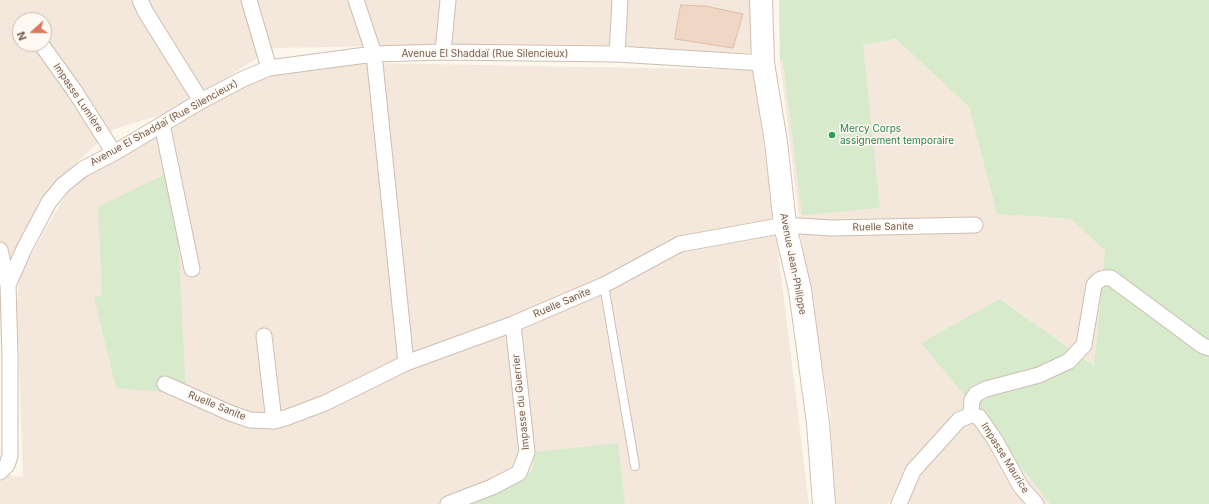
<!DOCTYPE html>
<html>
<head>
<meta charset="utf-8">
<style>
  body { margin:0 }
  #map { position:relative; width:1209px; height:504px; overflow:hidden; background:#fcf6ec; font-family:Inter,sans-serif }
  canvas { display:block }
  .north { position:absolute; left:12px; top:12px; width:40px; height:40px; box-sizing:border-box; background:#fefaf3; border:1px solid #c8bbb2; border-radius:50%; rotate:249deg; font-size:11px; font-weight:700; line-height:16px; text-align:center; color:#775d50 }
  .north::after { content:''; display:block; margin:auto; width:14px; height:18px; background:#dd765a; clip-path:polygon(50% 0,100% 100%,50% 72%,0 100%) }
</style>
</head>
<body>
<div id="map">
<canvas width="1209" height="504"></canvas>
<div class="north">N</div>
</div>
<script>
const g = document.querySelector('canvas').getContext('2d');
g.lineJoin = 'round';
function fill(path, color) {
  g.fillStyle = color;
  g.fill(path, 'evenodd');
}
function trace(path, color, width, dash) {
  g.strokeStyle = color;
  g.lineWidth = width;
  g.lineCap = dash ? 'butt' : 'round';
  g.setLineDash(dash || []);
  g.stroke(path);
}
function drawText(font, color, halo, rows, align = 'center') {
  g.font = font + ' Inter,sans-serif';
  g.lineWidth = 3;
  g.setLineDash([]);
  g.textBaseline = 'middle';
  g.strokeStyle = halo;
  g.fillStyle = color;
  for (const [text, x, y, turn = 0] of rows) {
    g.save();
    g.translate(x, y);
    g.rotate((+turn || 0) * Math.PI / 180);
    g.textAlign = isNaN(turn) ? turn : align;
    if (halo) g.strokeText(text, 0, 0);
    g.fillText(text, 0, 0);
    g.restore();
  }
}
const residential = new Path2D(`
  M 0,0 L 243,0 L 262,55 L 176,110 L 114,129 L 62,175 L 16,253 L 2,289 L 0,345 ZM 20,20 L 44,20 L 44,44 L 20,44 Z
  M 255,0 L 615,0 L 609,45 L 487,44 L 271,48 Z
  M 626,0 L 755,0 L 755,53 L 621,49 Z
  M 896,39 L 969,107 L 997,214 L 1071,219 L 1105,251 L 1094,367 L 1001,299 L 970,402 L 1050,504 L 835,504 L 830,411 L 807,283 L 780,61 Z
  M 369,63 L 753,70 L 773,210 L 809,504 L 625,504 L 617,443 L 533,470 L 517,482 L 462,504 L 0,504 L 0,474 L 23,477 L 17,306 L 19,278 L 45,230 L 74,182 L 263,66 Z`);
const green = new Path2D(`
  M 779,0 L 1209,0 L 1209,504 L 1050,504 L 970,402 L 921,343 L 1000,299 L 1094,366 L 1105,251 L 1071,219 L 997,214 L 969,107 L 896,39 L 863,45 L 880,208 L 802,215 L 783,61 L 780,61 Z
  M 166,174 L 176,199 L 186,394 L 116,388 L 94,297 L 102,295 L 98,207 Z
  M 618,443 L 625,504 L 462,504 L 517,482 L 533,470 L 533,452 Z`);
const building = new Path2D(`
  M 681,5 L 705,6 L 743,14 L 733,48 L 675,39 Z`);
const lane = new Path2D(`
  M 604,285 L 635,466`);
const street = new Path2D(`
  M 140,0 L 145,11 L 201,101
  M 249,0 L 269,68
  M 356,0 L 374,54 L 406,363
  M 41,44 L 74,90 L 114,153
  M 443,52 L 448,0
  M 617,54 L 620,0
  M 162,124 L 192,269
  M 0,250 L 8,285
  M 264,336 L 274,421
  M 165,384 L 230,413 L 250,420 L 274,421 L 288,417 L 325,403 L 406,363 L 513,324 L 604,285 L 680,244 L 785,225 L 831,228 L 975,225
  M 971,415 L 972,400 L 976,394 L 986,389 L 1039,375 L 1069,361 L 1084,345 L 1094,285 C 1099,279 1103,277 1111,278 L 1203,346 L 1209,348
  M 0,472 L 7,465 L 10,456 L 10,356 L 8,285 L 24,249 L 49,202 L 63,185 L 83,169 L 114,153 L 201,101 L 243,79 L 269,68 L 374,54 L 443,52 L 617,54 L 763,63
  M 448,504 L 492,487 L 519,473 L 527,452 L 513,324
  M 899,504 L 913,471 L 959,420 L 971,415 L 979,417 L 995,440 L 1021,487 L 1036,504`);
const secondary = new Path2D(`
  M 761,0 L 763,63 L 776,142 L 785,225 L 800,290 L 818,423 L 824,504`);
const markers = [
  [832,135,4,"#2e9e5b"]
];
const streetNames = [
  ["Avenue El Shaddaï (Rue Silencieux)",485,54],
  ["Impasse Lumière",78,98,56],
  ["Avenue El Shaddaï (Rue Silencieux)",164,123,-29],
  ["Ruelle Sanite",883,227,-1],
  ["Avenue Jean-Philippe",793,264,79],
  ["Ruelle Sanite",562,303,-23],
  ["Impasse du Guerrier",521,402,-96],
  ["Ruelle Sanite",217,406,22],
  ["Impasse Maurice",1005,458,58]
];
const leisureNames = [
  ["Mercy Corps",840,129],
  ["assignement temporaire",840,141]
];
fill(residential, '#f3e8db');
fill(green, '#d7eacb');
fill(building, '#f0d6c5');
trace(building, '#e1bda7', 1);
trace(lane, '#cebeb2', 10);
trace(street, '#cebeb2', 17);
trace(secondary, '#d3c0b2', 24);
trace(lane, '#fff', 8);
trace(street, '#fff', 15);
trace(secondary, '#fff', 22);
for (const [x, y, r, color] of markers) {
  const dot = new Path2D();
  dot.arc(x, y, r, 0, 2 * Math.PI);
  g.fillStyle = color;
  g.fill(dot);
  trace(dot, '#fefaf3', 1.5);
}
drawText('10px', '#775d50', '#fefaf3', streetNames);
drawText('10px', '#27864d', '#fefaf3', leisureNames, 'left');
</script>
</body>
</html>
